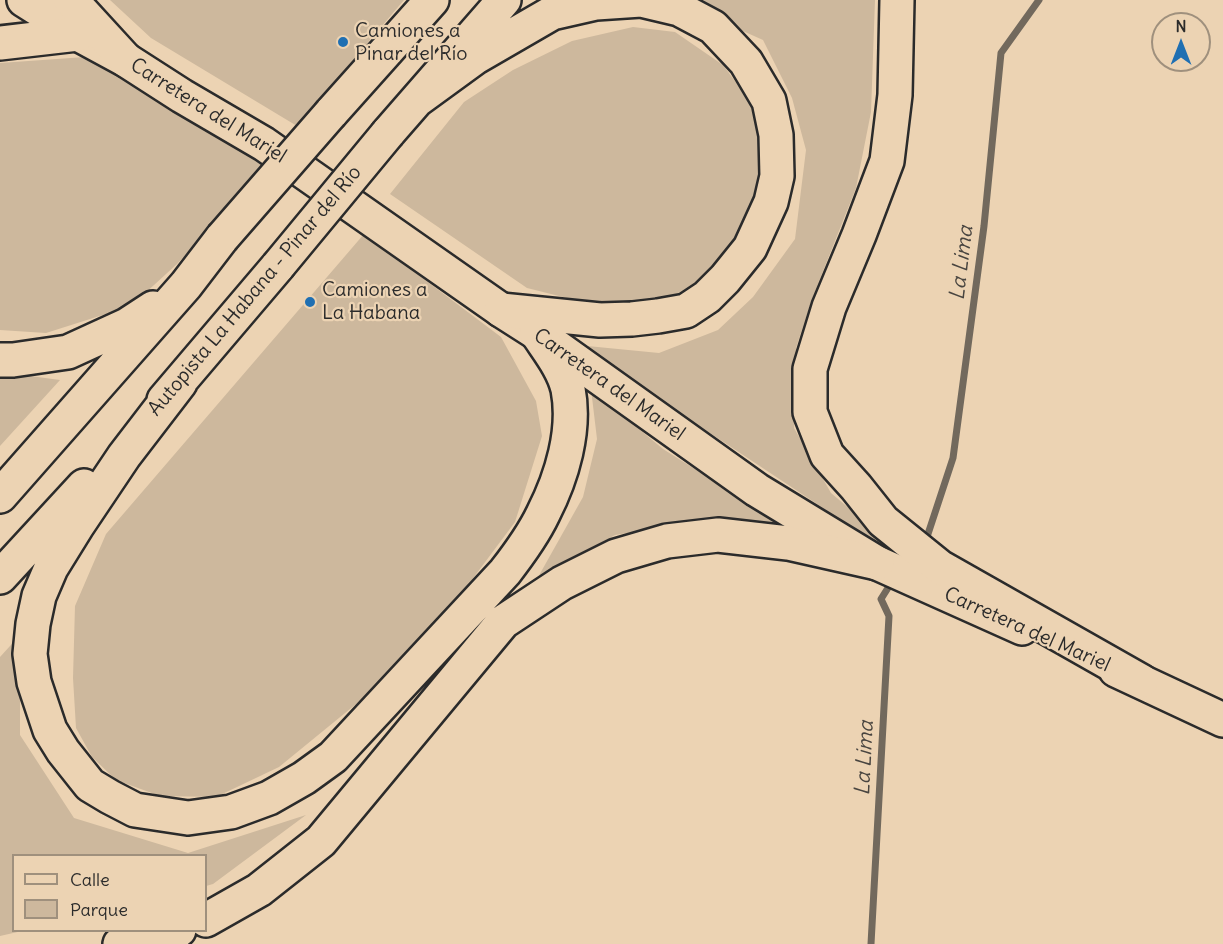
<!DOCTYPE html>
<html>
<head>
<meta charset="utf-8">
<style>
  body { margin:0 }
  #map { position:relative; width:1223px; height:944px; overflow:hidden; background:#ecd3b3; font-family:Delius,sans-serif }
  canvas { display:block }
  .legend { position:absolute; left:12px; top:854px; width:195px; height:78px; box-sizing:border-box; background:#ecd3b3; border:2px solid #9f907d; margin:0; padding:8px 10px; list-style:none; font-size:18px; color:#2b2b2b }
  .legend li { display:flex; align-items:center; gap:12px; height:30px }
  .legend b { width:30px; border:2px solid #9f907d }
  .north { position:absolute; left:1151px; top:12px; width:60px; height:60px; box-sizing:border-box; background:#ecd3b3; border:2px solid #9f907d; border-radius:50%; rotate:0deg; font-size:16px; font-weight:700; line-height:24px; text-align:center; color:#2b2b2b }
  .north::after { content:''; display:block; margin:auto; width:21px; height:27px; background:#1f6fb2; clip-path:polygon(50% 0,100% 100%,50% 72%,0 100%) }
</style>
</head>
<body>
<div id="map">
<canvas width="1223" height="944"></canvas>
<ul class="legend">
<li><b style="height:8px;background:#ecd3b3"></b>Calle</li>
<li><b style="height:16px;background:#cdb89d"></b>Parque</li>
</ul>
<div class="north">N</div>
</div>
<script>
const g = document.querySelector('canvas').getContext('2d');
g.lineJoin = 'round';
function fill(path, color) {
  g.fillStyle = color;
  g.fill(path, 'evenodd');
}
function trace(path, color, width, dash) {
  g.strokeStyle = color;
  g.lineWidth = width;
  g.lineCap = dash ? 'butt' : 'round';
  g.setLineDash(dash || []);
  g.stroke(path);
}
function drawText(font, color, halo, rows, align = 'center') {
  g.font = font + ' Delius,sans-serif';
  g.lineWidth = 4.5;
  g.setLineDash([]);
  g.textBaseline = 'middle';
  g.strokeStyle = halo;
  g.fillStyle = color;
  for (const [text, x, y, turn = 0] of rows) {
    g.save();
    g.translate(x, y);
    g.rotate((+turn || 0) * Math.PI / 180);
    g.textAlign = isNaN(turn) ? turn : align;
    if (halo) g.strokeText(text, 0, 0);
    g.fillText(text, 0, 0);
    g.restore();
  }
}
const green = new Path2D(`
  M 110,0 L 404,0 L 297,126 L 151,38 Z
  M 660,0 L 875,0 L 871,112 L 856,188 L 812,299 L 796,348 L 794,428 L 831,493 L 897,549 L 891,553 L 577,345 L 659,353 L 718,330 L 753,297 L 795,239 L 806,150 L 792,98 L 763,40 L 707,15 Z
  M 633,27 L 675,32 L 723,65 L 749,100 L 764,155 L 764,196 L 728,269 L 681,306 L 603,307 L 527,288 L 390,194 L 464,102 L 513,70 L 572,41 Z
  M 85,57 L 267,167 L 177,264 L 131,306 L 46,333 L 0,330 L 0,63 Z
  M 364,234 L 501,337 L 536,401 L 542,436 L 515,522 L 465,589 L 372,691 L 279,767 L 216,797 L 160,796 L 116,780 L 92,757 L 76,728 L 73,678 L 75,606 L 106,534 Z
  M 0,372 L 60,380 L 0,446 Z
  M 591,389 L 663,449 L 792,530 L 700,521 L 615,535 L 537,579 L 583,497 L 597,439 Z
  M 20,635 L 20,735 L 74,818 L 188,853 L 306,815 L 213,884 L 206,886 L 206,856 L 14,856 L 14,930 L 22,931 L 0,936 L 0,657 Z`);
const stream = new Path2D(`
  M 927,537 L 953,458 L 984,226 L 1001,53 L 1039,0
  M 871,944 L 889,616 L 881,599 L 893,580`);
const primary = new Path2D(`
  M 24,0 L 78,34 L 126,60 L 182,96 L 264,144 L 501,310 L 537,333 L 757,490 L 877,563 L 1022,628
  M 1116,670 L 1223,720`);
const motorway = new Path2D(`
  M 71,0 L 126,60
  M 897,0 L 895,95 L 887,161 L 859,235 L 829,307 L 810,369 L 810,412 L 827,455 L 856,487 L 883,521 L 940,567 L 1141,681
  M 0,43 L 78,34
  M 417,100 L 476,57 L 552,13 L 596,3 L 641,0 L 679,9 L 713,27 L 746,62 L 769,101 L 776,135 L 777,176 L 771,202 L 750,248 L 725,279 L 707,297 L 686,311 L 658,316 L 632,319 L 600,320 L 501,310
  M 331,113 L 432,0
  M 388,133 L 504,0
  M 0,360 L 13,360 L 68,352 L 127,325 L 153,308
  M 180,383 L 124,456 L 77,526 L 51,568 L 39,596 L 33,624 L 30,654 L 34,682 L 50,730 L 63,751 L 90,785 L 110,797 L 135,810 L 188,818 L 231,812 L 269,798 L 304,778 L 333,757 L 505,572 C 519,554 533,535 543,514 C 562,477 576,430 568,389 C 563,368 548,350 537,333
  M 164,400 L 278,266
  M 0,496 L 186,285 L 222,238
  M 0,577 L 84,486
  M 206,920 L 259,890 L 321,841 L 503,622 L 562,583 L 616,556 L 667,541 L 718,535 L 788,543 L 877,563
  M 120,944 L 179,930`);
const motorwayBridge = new Path2D(`
  M 222,238 L 331,113
  M 278,266 L 388,133`);
const markers = [
  [343,42,6,"#1f6fb2"],
  [310,302,6,"#1f6fb2"]
];
const poiNames = [
  ["Camiones a",355,31],
  ["Pinar del Río",355,54],
  ["Camiones a",322,290],
  ["La Habana",322,313]
];
const streetNames = [
  ["Carretera del Mariel",208,111,32],
  ["Autopista La Habana - Pinar del Río",255,291,-50],
  ["Carretera del Mariel",609,385,35],
  ["Carretera del Mariel",1027,630,24]
];
const waterNames = [
  ["La Lima",962,263,-83],
  ["La Lima",865,758,-87]
];
fill(green, '#cdb89d');
trace(stream, '#72695d', 7);
trace(primary, '#2b2b2b', 38);
trace(motorway, '#2b2b2b', 38);
trace(primary, '#ecd3b3', 33);
trace(motorway, '#ecd3b3', 33);
trace(motorwayBridge, '#2b2b2b', 38, []);
trace(motorwayBridge, '#ecd3b3', 33);
for (const [x, y, r, color] of markers) {
  const dot = new Path2D();
  dot.arc(x, y, r, 0, 2 * Math.PI);
  g.fillStyle = color;
  g.fill(dot);
  trace(dot, '#ecd3b3', 2);
}
drawText('20px', '#2b2b2b', '#ecd3b3', poiNames, 'left');
drawText('20px', '#2b2b2b', '#ecd3b3', streetNames);
drawText('italic 21px', '#494540', '#ecd3b3', waterNames);
</script>
</body>
</html>
